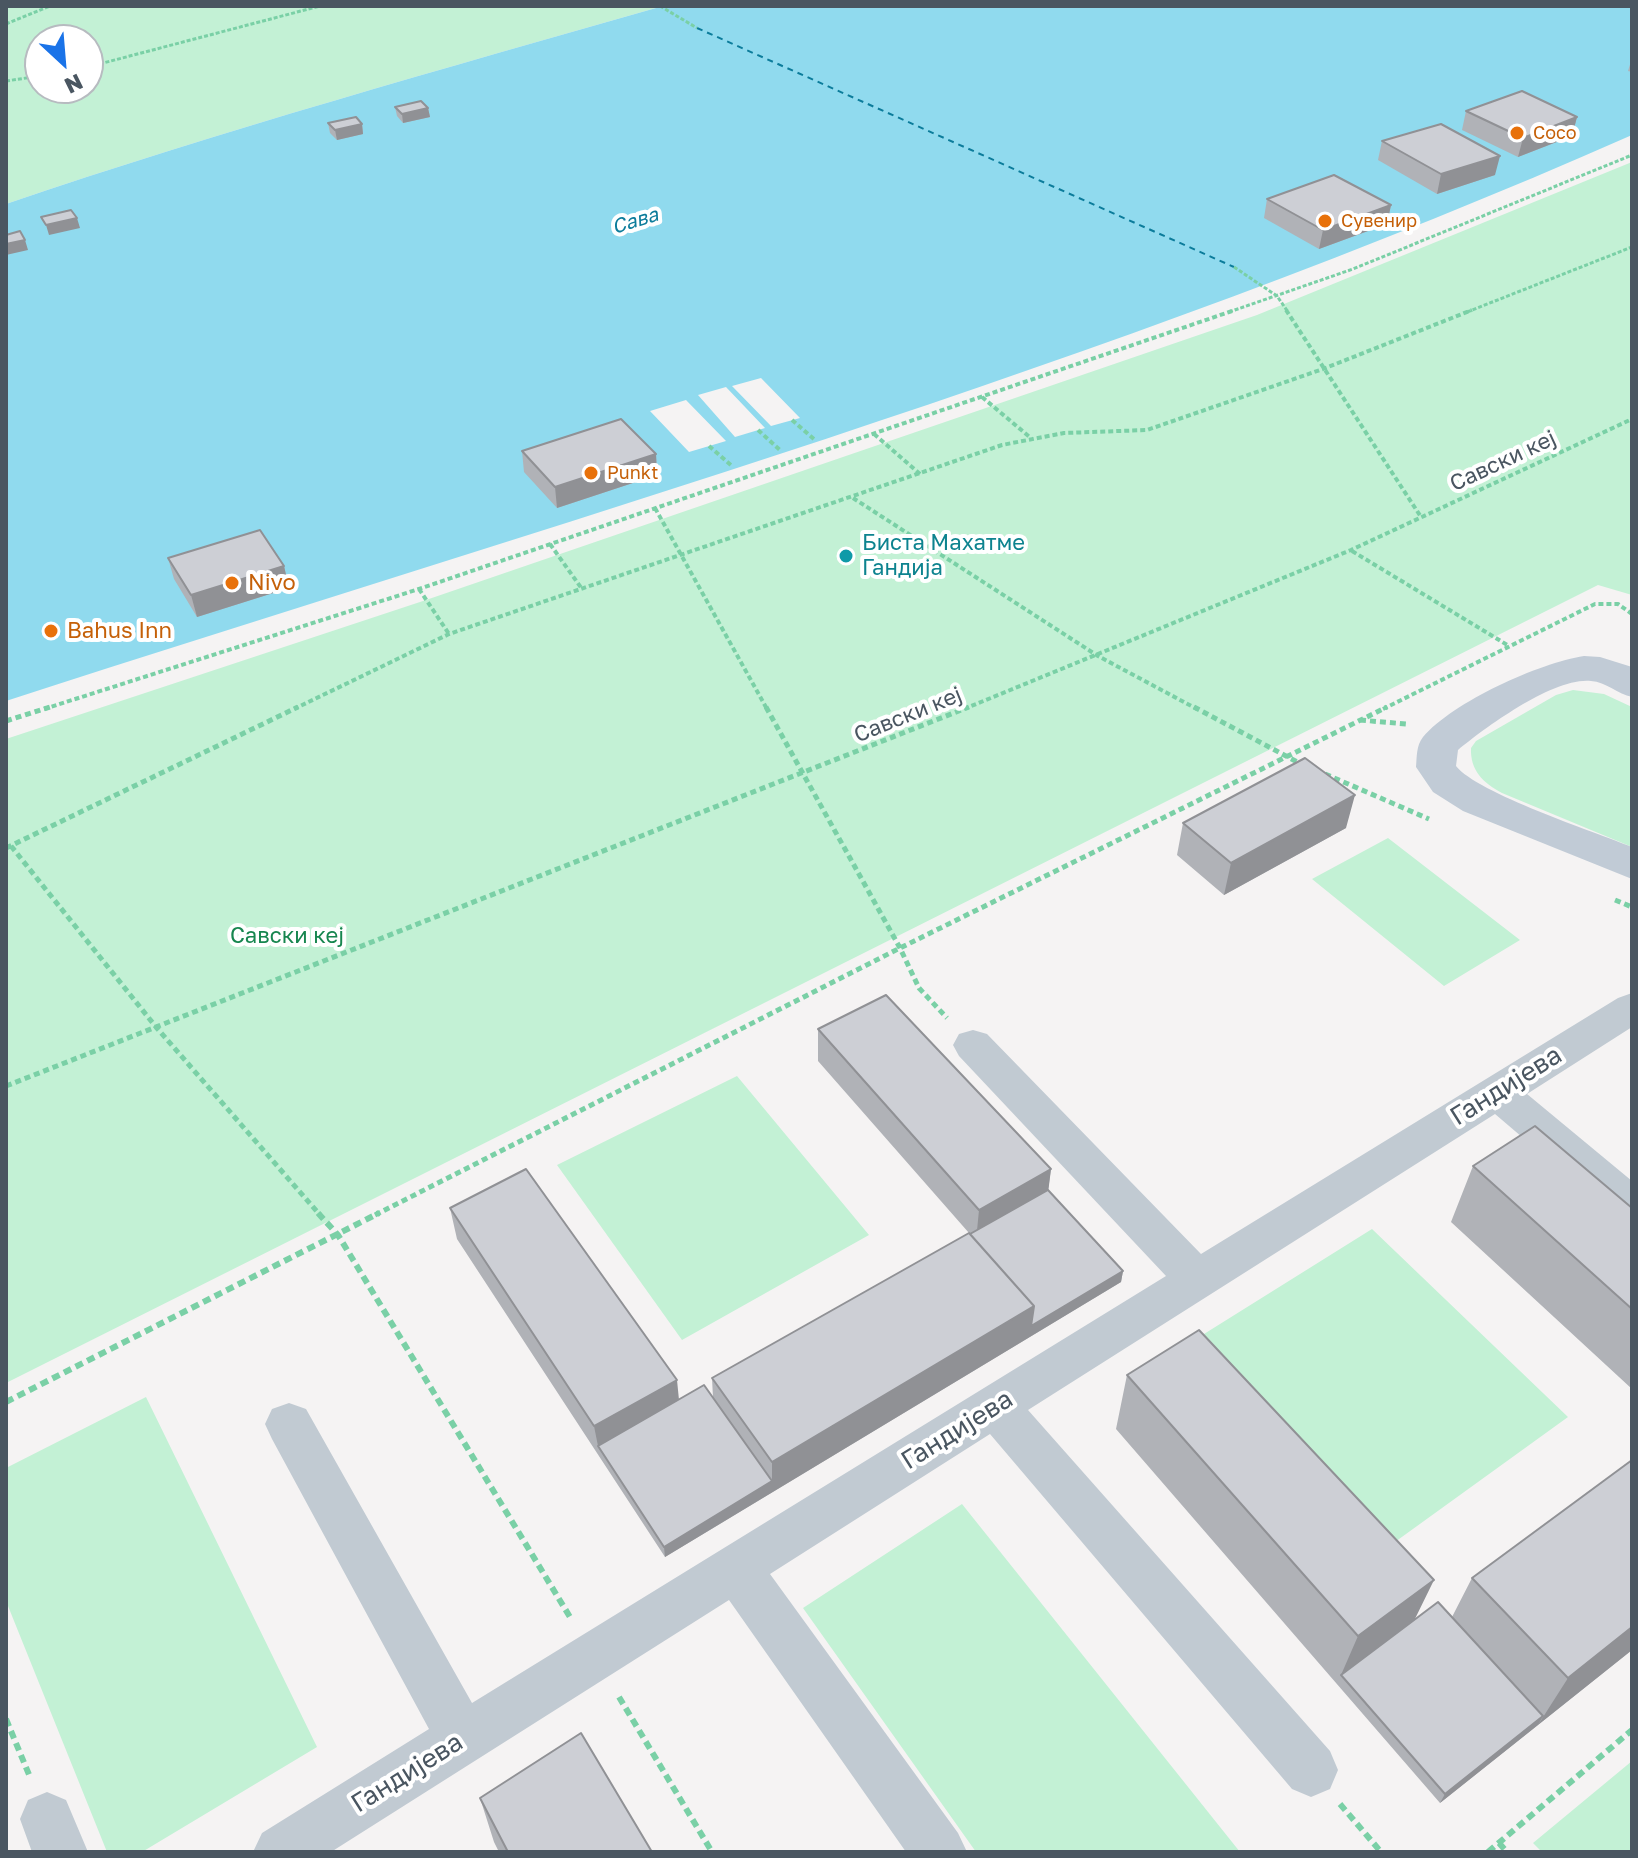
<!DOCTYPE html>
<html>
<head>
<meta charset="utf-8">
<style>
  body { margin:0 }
  #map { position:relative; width:1638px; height:1858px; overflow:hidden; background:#f5f3f3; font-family:"Golos Text",sans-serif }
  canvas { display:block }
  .frame { position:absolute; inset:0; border:8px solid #4a5661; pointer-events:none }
  .north { position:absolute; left:24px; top:24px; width:80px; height:80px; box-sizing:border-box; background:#fff; border:2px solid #b7bbc0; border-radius:50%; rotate:154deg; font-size:22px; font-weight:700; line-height:32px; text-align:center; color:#4a5661 }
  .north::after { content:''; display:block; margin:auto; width:28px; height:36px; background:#1a73e8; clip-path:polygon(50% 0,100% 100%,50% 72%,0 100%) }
</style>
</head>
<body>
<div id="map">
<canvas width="1638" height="1858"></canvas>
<div class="frame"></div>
<div class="north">N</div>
</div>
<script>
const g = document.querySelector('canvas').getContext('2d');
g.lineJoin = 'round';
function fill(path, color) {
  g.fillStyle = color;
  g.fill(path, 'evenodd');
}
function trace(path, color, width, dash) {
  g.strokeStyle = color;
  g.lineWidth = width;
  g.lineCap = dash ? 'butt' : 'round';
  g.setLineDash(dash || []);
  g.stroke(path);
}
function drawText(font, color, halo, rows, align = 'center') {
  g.font = font + ' "Golos Text",sans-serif';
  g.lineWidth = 8;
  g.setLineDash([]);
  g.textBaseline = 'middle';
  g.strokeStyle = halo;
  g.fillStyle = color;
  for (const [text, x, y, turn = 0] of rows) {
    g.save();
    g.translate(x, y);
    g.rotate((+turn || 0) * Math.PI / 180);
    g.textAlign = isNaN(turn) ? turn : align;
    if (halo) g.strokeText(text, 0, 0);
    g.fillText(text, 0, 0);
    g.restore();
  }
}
const green = new Path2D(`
  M 10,6 L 663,6 C 443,69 223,130 6,204 L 6,8 ZM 40,40 L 88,40 L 88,88 L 40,88 Z
  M 1632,162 L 1632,595 L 1598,585 L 6,1383 L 6,739 L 426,600 L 1257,315 Z
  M 1573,690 L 1604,694 L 1632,707 L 1632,847 L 1502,793 C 1483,783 1470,770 1471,748 L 1476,741 L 1556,695 Z
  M 1388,838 L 1520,940 L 1444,986 L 1312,879 Z
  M 737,1076 L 869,1235 L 682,1340 L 557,1165 Z
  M 1372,1229 L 1568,1417 L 1388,1547 L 1196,1339 Z
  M 146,1397 L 317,1747 L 142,1852 L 107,1852 L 6,1601 L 6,1468 Z
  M 962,1504 L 1240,1852 L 976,1852 L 803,1608 Z
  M 1632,1761 L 1632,1852 L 1542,1852 L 1533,1843 Z`);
const water = new Path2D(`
  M 663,6 L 1632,6 L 1632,135 C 1107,367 551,524 6,701 L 6,204 C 223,130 443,69 663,6 Z`);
const pier = new Path2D(`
  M 761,378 L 800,418 L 771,426 L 732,386 Z
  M 726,387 L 765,428 L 735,437 L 698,395 Z
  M 686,400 L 726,441 L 689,452 L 650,411 Z`);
const ferry = new Path2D(`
  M 697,28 L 1234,267`);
const pathFar3 = new Path2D(`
  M 660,6 L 697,28
  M 6,24 L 50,6
  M 88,67 L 320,6
  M 6,81 L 40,76
  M 1234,267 L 1277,296 L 1288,312
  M 1229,312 L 1353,269 L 1632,155
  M 1467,312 L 1632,247`);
const pathFar2 = new Path2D(`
  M 1286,310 L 1421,517
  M 982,397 L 1032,439
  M 792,420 L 815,440
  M 758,430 L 781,451
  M 874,434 L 920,474
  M 709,446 L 733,467
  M 853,498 L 1098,656 L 1197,709
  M 655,508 L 767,709
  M 550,544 L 582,589
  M 1352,551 L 1509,646
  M 419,589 L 449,634
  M 44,709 L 419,589 L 1235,310
  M 294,709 L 449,634 L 1002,445 L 1064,433 L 1147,430 L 1323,369 L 1472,310
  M 964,709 L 1351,550 L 1632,419
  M 1383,709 L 1595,604 L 1618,604 L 1632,614`);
const pathFar1 = new Path2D(`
  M 766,707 L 900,948 L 919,988 L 947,1018
  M 1194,707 L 1301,764
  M 1360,720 L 1406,724
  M 6,721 L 50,707
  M 1325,774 L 1429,819
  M 11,846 L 156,1027 L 320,1215
  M 6,848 L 298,707
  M 1615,900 L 1632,907
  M 6,1086 L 969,707
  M 375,1215 L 900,948 L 1387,707`);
const path = new Path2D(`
  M 318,1213 L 338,1235 L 570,1617
  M 6,1402 L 379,1213
  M 619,1697 L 712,1852
  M 6,1719 L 30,1777
  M 1340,1804 L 1381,1852
  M 1499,1843 L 1507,1852
  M 1488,1852 L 1632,1730`);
const street = new Path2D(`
  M 1632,993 L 1632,1027 L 1527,1094 L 1632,1181 L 1632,1224 L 1617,1218 L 1495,1114 L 1028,1410 L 1330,1751 L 1338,1770 L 1330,1789 L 1311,1797 L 1292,1789 L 990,1434 L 770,1574 L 958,1833 L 967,1852 L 906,1852 L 729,1600 L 331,1852 L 253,1852 L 262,1833 L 429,1729 L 272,1439 L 265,1424 L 272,1409 L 289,1403 L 306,1409 L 472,1703 L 1166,1276 L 959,1056 L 953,1045 L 959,1034 L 973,1030 L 987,1034 L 1201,1254 L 1618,998 Z
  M 47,1792 L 66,1800 L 88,1852 L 32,1852 L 20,1819 L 28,1800 Z`);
const secondary = new Path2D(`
  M 1584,656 L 1600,657 L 1632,667 L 1632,697 C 1618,694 1606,682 1591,681 C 1554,677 1486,727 1458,750 L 1456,766 C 1477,793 1595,832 1632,847 L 1632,879 L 1463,811 L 1433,792 L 1416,767 C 1417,757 1416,746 1423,737 C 1453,702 1539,663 1584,656 Z`);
const wall = new Path2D(`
  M 1632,58 L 1632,72 L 1628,71 Z
  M 395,107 L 428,108 L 430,117 L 403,123 L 397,116 Z
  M 1466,111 L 1577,117 L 1572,136 L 1518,157 L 1462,130 Z
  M 328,123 L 362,124 L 363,134 L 337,140 L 330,133 Z
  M 1382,141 L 1495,175 L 1437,194 L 1378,160 Z
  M 1267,199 L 1391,205 L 1387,224 L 1319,249 L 1264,218 Z
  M 522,451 L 656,454 L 657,475 L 557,508 L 524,472 Z
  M 168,558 L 284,566 L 289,588 L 197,617 L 174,579 Z
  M 1183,823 L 1346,828 L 1224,895 L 1177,855 Z
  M 818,1029 L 1051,1169 L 1048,1190 L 1123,1271 L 1121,1282 L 665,1557 L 457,1239 L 450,1208 L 679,1399 L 713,1398 L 712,1378 L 969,1233 L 818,1061 Z
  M 1473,1166 L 1632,1208 L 1632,1389 L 1451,1222 Z
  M 1127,1375 L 1415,1619 L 1452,1617 L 1472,1578 L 1632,1650 L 1440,1803 L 1116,1429 Z
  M 480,1798 L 652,1852 L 499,1852 L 494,1842 Z`);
const shadedWall = new Path2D(`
  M 428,108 L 430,117 L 403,123 L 402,114 Z
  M 1577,117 L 1572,136 L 1518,157 L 1523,138 Z
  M 362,124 L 363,134 L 337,140 L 335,130 Z
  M 1500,156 L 1495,175 L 1437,194 L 1441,174 Z
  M 1391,205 L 1387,224 L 1319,249 L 1323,230 Z
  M 77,218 L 80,228 L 49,235 L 46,225 Z
  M 25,240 L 28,250 L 6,255 L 6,244 Z
  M 656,454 L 657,475 L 557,508 L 555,487 Z
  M 284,566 L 289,588 L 197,617 L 191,595 Z
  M 1355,795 L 1346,828 L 1224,895 L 1231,863 Z
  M 1051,1169 L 1047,1201 L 976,1241 L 979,1210 Z
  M 1123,1271 L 1121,1282 L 665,1557 L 664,1547 L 772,1481 L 772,1462 L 1034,1306 Z
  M 677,1380 L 680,1410 L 598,1446 L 594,1426 Z
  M 1434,1580 L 1410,1629 L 1341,1675 L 1358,1636 Z
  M 1632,1627 L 1632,1650 L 1538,1725 L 1568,1678 Z
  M 1543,1716 L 1538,1725 L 1440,1803 L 1445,1794 Z`);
const building = new Path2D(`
  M 1522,91 L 1577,117 L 1523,138 L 1466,111 Z
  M 421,101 L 428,108 L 402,114 L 395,107 Z
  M 356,117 L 362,124 L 335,130 L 328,123 Z
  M 1441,124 L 1500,156 L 1441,174 L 1382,141 Z
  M 1334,175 L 1391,205 L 1323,230 L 1267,199 Z
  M 71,210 L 77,218 L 46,225 L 41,217 Z
  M 20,231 L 25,240 L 6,244 L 6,235 Z
  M 621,419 L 656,454 L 555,487 L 522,451 Z
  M 260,530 L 284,566 L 191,595 L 168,558 Z
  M 1305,758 L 1355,795 L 1231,863 L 1183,823 Z
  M 886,995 L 1051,1169 L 979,1210 L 818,1029 Z
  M 1535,1126 L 1632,1208 L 1632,1309 L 1473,1166 Z
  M 526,1169 L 677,1380 L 594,1426 L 450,1208 Z
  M 1048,1190 L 1123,1271 L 1031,1326 L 1034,1306 L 970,1234 Z
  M 969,1233 L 1034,1306 L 772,1462 L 712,1378 Z
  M 1199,1330 L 1434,1580 L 1358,1636 L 1127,1375 Z
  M 704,1385 L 772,1481 L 664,1547 L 598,1446 Z
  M 1632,1460 L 1632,1627 L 1568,1678 L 1472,1578 Z
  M 1438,1602 L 1543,1716 L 1445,1794 L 1341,1675 Z
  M 581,1733 L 652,1852 L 508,1852 L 480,1798 Z`);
const markers = [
  [1517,133,8,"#e8710a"],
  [1325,221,8,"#e8710a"],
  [591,473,8,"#e8710a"],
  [846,556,8,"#0f9aa8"],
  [232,583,8,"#e8710a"],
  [51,631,8,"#e8710a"]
];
const farFoodnames = [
  ["Coco",1533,133],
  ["Сувенир",1341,221],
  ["Punkt",607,473]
];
const farWaternames = [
  ["Сава",635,221,-17]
];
const streetNames = [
  ["Савски кеј",1503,461,-25],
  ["Савски кеј",908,715,-22]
];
const cultureNames = [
  ["Биста Махатме",862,543],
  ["Гандија",862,568]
];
const foodNames = [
  ["Nivo",248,583],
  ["Bahus Inn",67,631]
];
const parkNames = [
  ["Савски кеј",287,936]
];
const nearStreetnames = [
  ["Гандијева",1506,1086,-32],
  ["Гандијева",957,1430,-32],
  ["Гандијева",407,1773,-32]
];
fill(green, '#c3f1d5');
fill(water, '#90daee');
fill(pier, '#f5f3f3');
trace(ferry, '#0c7c9b', 2, [6, 5]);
trace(pathFar3, '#7ad0a6', 3, [4, 2]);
trace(pathFar2, '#7ad0a6', 4, [5, 3]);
trace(pathFar1, '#7ad0a6', 5, [6, 4]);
trace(path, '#7ad0a6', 6, [8, 5]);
fill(street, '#c1cad2');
fill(secondary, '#c1cbd6');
fill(wall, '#b0b2b7');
fill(shadedWall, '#909195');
fill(building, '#cdcfd5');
trace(building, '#909195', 2);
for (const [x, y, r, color] of markers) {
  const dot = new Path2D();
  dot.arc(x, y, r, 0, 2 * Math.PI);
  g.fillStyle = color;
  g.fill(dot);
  trace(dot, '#fff', 3);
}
drawText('18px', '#c56008', '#fff', farFoodnames, 'left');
drawText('italic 20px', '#0c7c9b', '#fff', farWaternames);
drawText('22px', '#4a5661', '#fff', streetNames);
drawText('22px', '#0d838f', '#fff', cultureNames, 'left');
drawText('22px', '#c56008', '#fff', foodNames, 'left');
drawText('22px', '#17864f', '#fff', parkNames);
drawText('26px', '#4a5661', '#fff', nearStreetnames);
</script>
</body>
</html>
